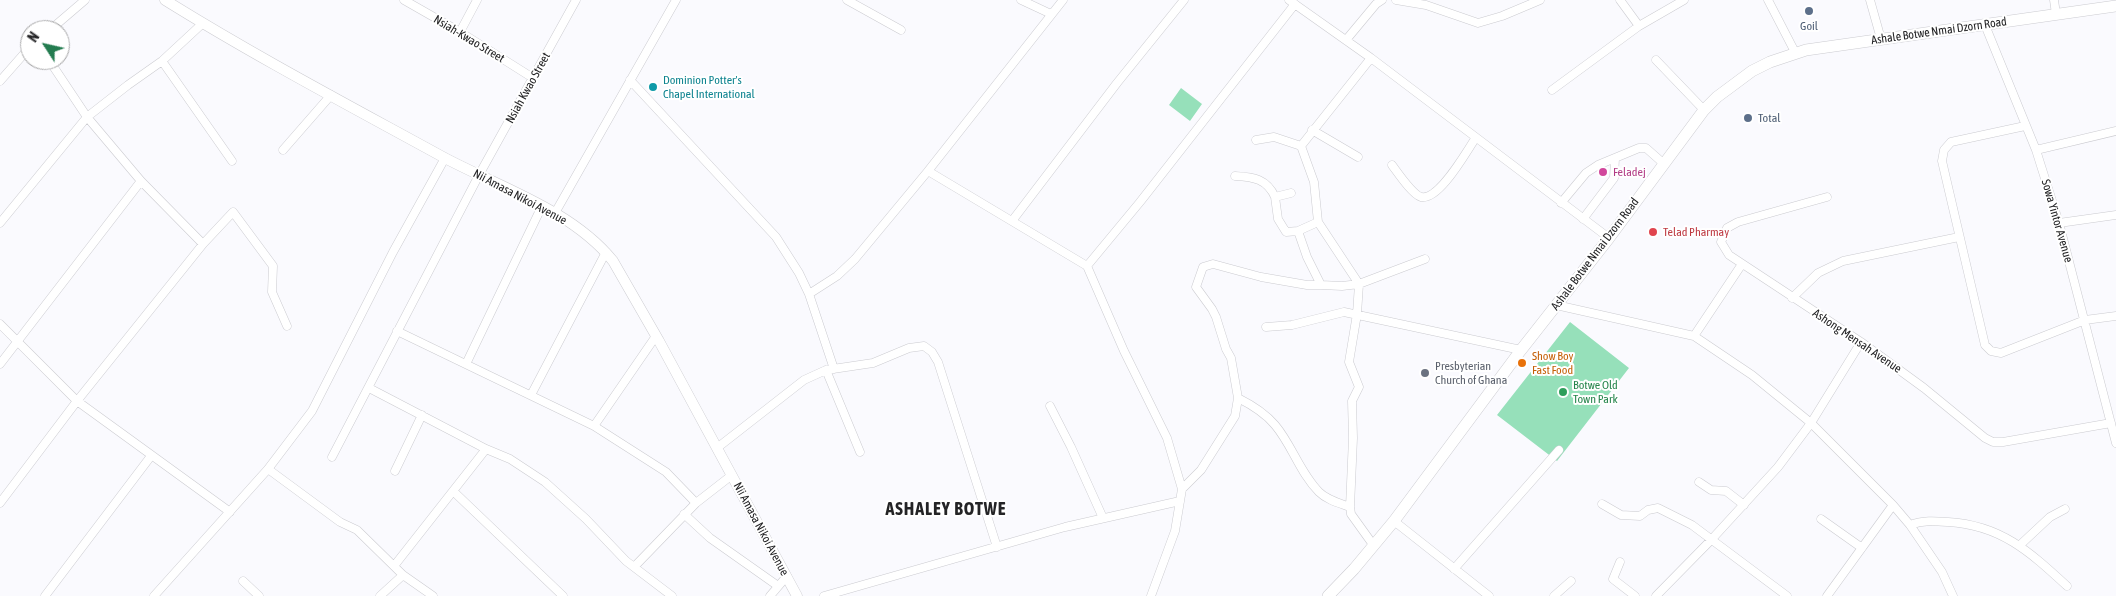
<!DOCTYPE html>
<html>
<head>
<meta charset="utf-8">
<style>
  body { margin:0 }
  #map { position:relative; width:2116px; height:596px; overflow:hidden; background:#fafafe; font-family:"Asap Condensed",sans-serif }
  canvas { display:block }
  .north { position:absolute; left:20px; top:20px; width:50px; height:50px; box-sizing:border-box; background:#fff; border:1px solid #a7a7a8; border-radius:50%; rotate:305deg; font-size:14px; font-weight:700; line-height:20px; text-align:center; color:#242426 }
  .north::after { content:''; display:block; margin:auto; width:18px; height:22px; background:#247c50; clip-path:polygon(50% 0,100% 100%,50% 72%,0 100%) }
</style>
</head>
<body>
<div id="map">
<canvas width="2116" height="596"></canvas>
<div class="north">N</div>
</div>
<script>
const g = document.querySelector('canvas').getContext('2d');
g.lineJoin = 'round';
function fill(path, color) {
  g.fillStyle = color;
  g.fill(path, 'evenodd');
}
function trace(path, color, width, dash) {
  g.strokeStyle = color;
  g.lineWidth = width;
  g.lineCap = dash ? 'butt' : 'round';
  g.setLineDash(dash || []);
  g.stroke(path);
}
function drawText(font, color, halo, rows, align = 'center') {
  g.font = font + ' "Asap Condensed",sans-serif';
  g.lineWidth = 4;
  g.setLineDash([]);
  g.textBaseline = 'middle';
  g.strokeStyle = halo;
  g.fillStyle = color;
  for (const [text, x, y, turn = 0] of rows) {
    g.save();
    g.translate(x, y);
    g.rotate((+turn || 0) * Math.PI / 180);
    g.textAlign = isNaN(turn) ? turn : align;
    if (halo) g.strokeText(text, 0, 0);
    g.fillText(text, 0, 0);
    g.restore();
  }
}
const green = new Path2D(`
  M 1181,88 L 1202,104 L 1190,121 L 1169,105 Z
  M 1570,322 L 1629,368 L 1557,461 L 1497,415 Z`);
const minor = new Path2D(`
  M 404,0 L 460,32 L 533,78
  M 847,0 L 901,30
  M 1021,0 L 1051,14
  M 1289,0 L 1371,58 L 1609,238
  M 1396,0 L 1426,5 L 1478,23 L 1502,16 L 1540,0
  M 1620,0 L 1639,26
  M 1768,0 L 1796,54
  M 1870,0 L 1881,39
  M 2054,0 L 2056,14
  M 1985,25 L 2036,150 L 2059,223 L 2116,443
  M 50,30 L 85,0
  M 460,32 L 477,0
  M 1346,40 L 1376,4 L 1382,0
  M 1371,58 L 1301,146 L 1314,182 L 1318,222 L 1359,284 L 1357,314 L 1349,362 L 1359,387 L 1352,401 L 1353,438 L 1350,507 L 1351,514 L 1374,546
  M 49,60 L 87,117 L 141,181 L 203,244
  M 1656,60 L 1704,110
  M 162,61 L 232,161
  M 630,80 L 776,237 L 799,273 L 809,294 L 834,369
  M 0,81 L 30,47
  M 1552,90 L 1639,26 L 1684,0
  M 2025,126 L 1951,142 L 1944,150 L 1942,161 L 1985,345 L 1991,351 L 2001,353 L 2085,320 L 2116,316
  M 1312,130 L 1358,157
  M 1256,140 L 1274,137 L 1301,146
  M 283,150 L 331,95
  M 2036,150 L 2116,131
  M 1392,165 C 1398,173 1412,194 1421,197 C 1439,201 1466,152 1475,139
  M 928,171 L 1087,266
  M 1235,176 C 1254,177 1267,179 1275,197
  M 1291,193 L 1275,197 L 1278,219 L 1286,232 L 1298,231 L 1307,257 L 1321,285 L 1342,286 L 1359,284 L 1425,259
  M 1827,197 L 1738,222 L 1727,228 L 1721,242 L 1729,255 L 1861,342 L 1924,388 L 1985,438 L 1993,442 L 2003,442 L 2111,423
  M 1561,203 L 1586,173 L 1598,165 L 1639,148 L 1646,148 L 1663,163
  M 555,213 L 676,0
  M 1583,219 L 1614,178 L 1615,158
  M 1012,221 L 1117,83 L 1184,0
  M 0,223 L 87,117 L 128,85 L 162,61 L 203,23
  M 2059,223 L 2116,215
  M 1298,231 L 1318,222
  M 809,294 L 837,276 L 855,259 L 928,171 L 1063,0
  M 1792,298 L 1818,273 L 1843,261 L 1959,237
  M 1556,305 L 1694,336 L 1752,375 L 1811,423 L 1893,505 L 1910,525 L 1942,572 L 1953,596
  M 0,324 L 77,401 L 230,512
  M 1266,327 L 1292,325 L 1344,312 L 1521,350
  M 397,331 L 594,426 L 666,472 L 696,503
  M 1694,336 L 1742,264
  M 0,364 L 141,181
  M 466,364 L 542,206
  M 826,370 L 860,452
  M 369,388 L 486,449 L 510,459 L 545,482 L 586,519 L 626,561 L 672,596
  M 531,395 L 606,252
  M 1238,398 C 1252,405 1265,413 1275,425 C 1292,445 1300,473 1319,492 C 1327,500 1339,503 1350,507
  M 1050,406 L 1071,447 L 1103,518
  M 594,426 L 656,336
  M 717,448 L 804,380 L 826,370 L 873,363 L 909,348 L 924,346 L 932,352 L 938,362 L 997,547
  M 332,457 L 479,175 L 576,0
  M 268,469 L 340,522 L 357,530 L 403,575 L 433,596
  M 395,471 L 422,415
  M 1699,482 L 1711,490 L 1726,491 L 1744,505
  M 1182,489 L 1201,470 L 1235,416 L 1238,398 L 1231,358 L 1226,349 L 1216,317 L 1212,309 L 1196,287 L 1203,267 L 1213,264 L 1261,277 L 1307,285 L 1321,285
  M 453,491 L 563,596
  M 0,503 L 77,401 L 203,244 L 233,212 L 273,266 L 272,292 L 287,326
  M 1602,504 L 1621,515 L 1640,516 L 1648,510 L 1658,508 L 1692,525 L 1787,596
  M 684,514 L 710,538 L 778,586
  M 1821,519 L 1862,548
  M 1394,521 L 1489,596
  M 1910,525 C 1923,520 1935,521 1948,522 C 2001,525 2030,552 2067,586
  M 2020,545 L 2050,517 L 2065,509
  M 1620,562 L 1613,579 L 1635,596
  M 394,566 L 486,449
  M 634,567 L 696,503 L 732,475
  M 1454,569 L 1559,450
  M 243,581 L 259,596
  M 45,596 L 151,456
  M 154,596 L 268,469 L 312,411 L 393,252 L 445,158
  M 380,596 L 403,575
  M 770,596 L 787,576
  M 824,596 L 1065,527 L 1180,501
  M 1151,596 L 1175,531 L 1182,489 L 1167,438 L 1124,351 L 1087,266 L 1140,202 L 1295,4
  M 1554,596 L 1571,581
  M 1656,596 L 1712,539 L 1778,467 L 1811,423 L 1861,342
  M 1827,596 L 1893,505`);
const tertiary = new Path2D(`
  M 165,0 C 255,56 350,106 443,157 C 499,187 572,210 613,261 L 659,341 L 797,596`);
const secondary = new Path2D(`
  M 1328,596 L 1354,569 L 1394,521 L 1521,350 L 1609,238 L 1704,110 L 1717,97 L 1752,71 L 1770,62 L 1806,50 L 2116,6`);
const markers = [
  [1809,11,5,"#5c6f8a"],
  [653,87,5,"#0f9aa8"],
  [1748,118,5,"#5c6f8a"],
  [1603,172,5,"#d1479c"],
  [1653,232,5,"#e0444e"],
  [1522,363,5,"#e8710a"],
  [1425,373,5,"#6b7280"],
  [1563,392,5,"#2e9e5b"]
];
const serviceNames = [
  ["Goil",1809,26],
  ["Total",1758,118,"left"]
];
const streetNames = [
  ["Ashale Botwe Nmai Dzorn Road",1939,31,-8],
  ["Nsiah-Kwao Street",469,39,31],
  ["Nsiah Kwao Street",528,88,-61],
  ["Nii Amasa Nikoi Avenue",520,197,28],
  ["Sowa Yintor Avenue",2057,221,74],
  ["Ashale Botwe Nmai Dzorn Road",1595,254,-53],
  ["Ashong Mensah Avenue",1857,341,34],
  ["Nii Amasa Nikoi Avenue",761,529,62]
];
const cultureNames = [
  ["Dominion Potter's",663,80],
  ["Chapel International",663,94]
];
const hotelNames = [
  ["Feladej",1613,172]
];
const healthNames = [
  ["Telad Pharmay",1663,232]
];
const foodNames = [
  ["Show Boy",1532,356],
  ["Fast Food",1532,370]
];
const worshipNames = [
  ["Presbyterian",1435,366],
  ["Church of Ghana",1435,380]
];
const leisureNames = [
  ["Botwe Old",1573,385],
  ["Town Park",1573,399]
];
const districtNames = [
  ["ASHALEY BOTWE",946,509]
];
fill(green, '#96e0ba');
trace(minor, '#cbcbd0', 9);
trace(tertiary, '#cbcbd0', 11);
trace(secondary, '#cbcbd0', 12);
trace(minor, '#fff', 8);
trace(tertiary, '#fff', 10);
trace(secondary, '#fff', 11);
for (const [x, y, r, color] of markers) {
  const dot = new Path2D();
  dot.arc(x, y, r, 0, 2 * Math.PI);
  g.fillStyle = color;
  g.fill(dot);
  trace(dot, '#fff', 2);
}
drawText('12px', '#4e5e75', '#fff', serviceNames);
drawText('12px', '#242426', '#fff', streetNames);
drawText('12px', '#0d838f', '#fff', cultureNames, 'left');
drawText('12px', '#b23c85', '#fff', hotelNames, 'left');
drawText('12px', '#be3a42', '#fff', healthNames, 'left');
drawText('12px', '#c56008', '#fff', foodNames, 'left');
drawText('12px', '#5b616d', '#fff', worshipNames, 'left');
drawText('12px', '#27864d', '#fff', leisureNames, 'left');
g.letterSpacing = '1px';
drawText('bold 18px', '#242426', '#fff', districtNames);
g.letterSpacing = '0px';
</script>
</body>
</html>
